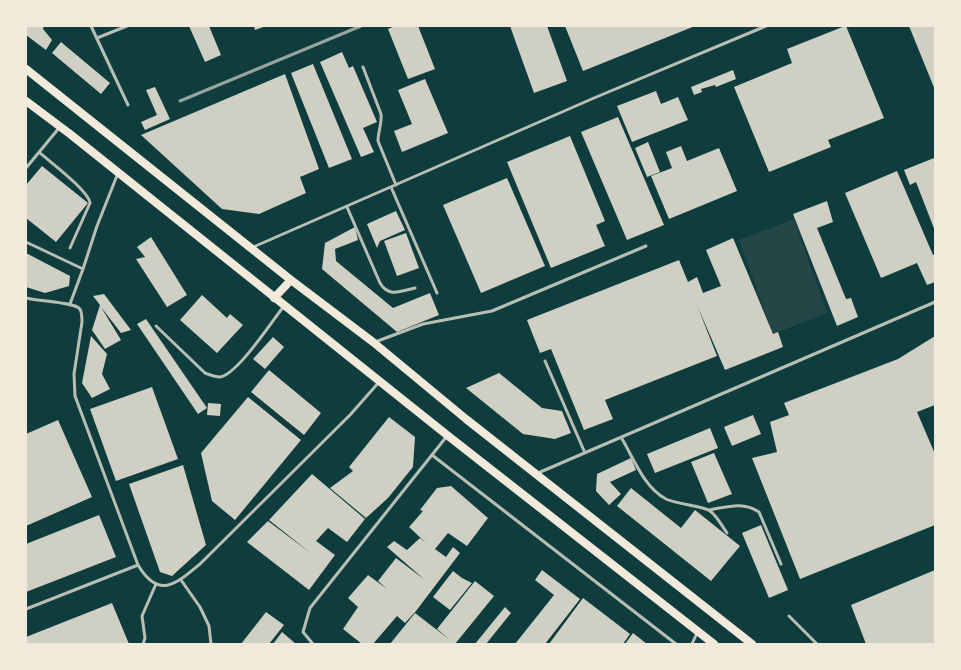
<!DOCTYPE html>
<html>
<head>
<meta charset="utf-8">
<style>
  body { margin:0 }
  #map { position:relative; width:961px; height:670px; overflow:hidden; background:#0f3d3e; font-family:Manrope,sans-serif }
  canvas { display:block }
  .frame { position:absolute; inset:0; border:27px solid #f1e9da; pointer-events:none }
</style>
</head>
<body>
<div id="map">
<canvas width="961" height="670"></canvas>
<div class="frame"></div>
</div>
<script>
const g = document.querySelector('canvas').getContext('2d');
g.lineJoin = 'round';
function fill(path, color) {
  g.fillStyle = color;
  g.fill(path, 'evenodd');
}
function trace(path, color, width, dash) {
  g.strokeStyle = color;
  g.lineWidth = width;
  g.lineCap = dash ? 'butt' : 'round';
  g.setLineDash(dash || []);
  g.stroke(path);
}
const green = new Path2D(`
  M 794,219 L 827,313 L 773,334 L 739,240 Z`);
const building = new Path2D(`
  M 26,26 L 44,26 L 43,29 L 52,40 L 46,50 L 26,35 Z
  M 189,26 L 209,26 L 221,55 L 205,62 Z
  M 254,26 L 266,26 L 255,30 Z
  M 395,26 L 418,26 L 435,69 L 408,79 L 388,29 Z
  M 510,26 L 547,26 L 567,81 L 534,93 Z
  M 565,26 L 695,26 L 583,71 Z
  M 845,26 L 846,26 L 884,118 L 828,140 L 831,147 L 769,172 L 734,87 L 792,63 L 787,49 Z
  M 909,26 L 935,26 L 935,90 Z
  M 61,42 L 110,83 L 101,94 L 52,53 Z
  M 342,52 L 349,68 L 353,66 L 377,122 L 363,128 L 374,152 L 361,157 L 320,62 Z
  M 313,64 L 352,159 L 329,168 L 291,73 Z
  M 733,70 L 736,79 L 716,87 L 715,85 L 701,89 L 702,92 L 694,95 L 691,87 Z
  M 285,74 L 319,169 L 300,177 L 306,193 L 259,214 L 222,209 L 141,135 Z
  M 425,79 L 448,133 L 402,152 L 394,131 L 412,124 L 398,90 Z
  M 155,87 L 170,119 L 145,130 L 141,122 L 157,115 L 146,90 Z
  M 656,91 L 661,104 L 678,97 L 688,120 L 632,142 L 617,106 Z
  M 618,117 L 664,225 L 627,240 L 581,132 Z
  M 570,136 L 605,221 L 596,225 L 605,246 L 551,268 L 507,162 Z
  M 648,142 L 660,172 L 647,177 L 635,148 Z
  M 681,146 L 687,161 L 719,148 L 737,191 L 669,219 L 651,176 L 672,168 L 666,152 Z
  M 934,158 L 935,160 L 935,231 L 916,182 L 910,185 L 904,170 Z
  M 42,166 L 88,203 L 56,242 L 26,218 L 26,185 Z
  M 897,171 L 933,255 L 935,254 L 935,282 L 927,285 L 917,263 L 881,278 L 845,193 Z
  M 507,178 L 545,266 L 481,293 L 443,205 Z
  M 827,201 L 833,222 L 817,228 L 846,299 L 851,298 L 858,317 L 837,326 L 793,214 Z
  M 396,211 L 405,230 L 380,241 L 377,248 L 367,224 Z
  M 355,227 L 358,240 L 335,249 L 336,261 L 393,308 L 430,293 L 439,315 L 397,332 L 322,269 L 325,243 Z
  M 406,233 L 419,268 L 397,276 L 384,241 Z
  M 151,237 L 187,295 L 167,307 L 136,259 L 145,257 L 137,247 Z
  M 733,238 L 773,334 L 778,332 L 783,347 L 725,370 L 697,305 L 717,356 L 605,400 L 613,419 L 584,430 L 551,349 L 540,353 L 527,320 L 679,260 L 688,282 L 697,277 L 703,293 L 721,286 L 706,250 Z
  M 26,253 L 70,276 L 69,286 L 45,293 L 26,287 Z
  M 104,294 L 131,330 L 121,333 L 101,307 L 121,340 L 105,349 L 92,330 L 100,305 L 93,296 Z
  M 202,295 L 227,318 L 230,314 L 243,325 L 217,353 L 180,320 Z
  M 146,319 L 207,408 L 198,414 L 137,324 Z
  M 91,336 L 107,354 L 102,374 L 110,389 L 92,398 L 82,383 Z
  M 935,336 L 935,405 L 917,412 L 935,454 L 935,525 L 800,579 L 752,458 L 777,452 L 770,422 L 789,415 L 784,403 L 898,359 Z
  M 273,337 L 284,347 L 265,369 L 253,359 Z
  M 269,370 L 321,413 L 304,435 L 251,392 Z
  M 499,373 L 542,408 L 562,411 L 571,433 L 555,439 L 523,434 L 466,388 Z
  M 152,387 L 178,459 L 116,481 L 90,409 Z
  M 248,397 L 301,440 L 235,520 L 212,501 L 201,453 Z
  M 208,403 L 221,404 L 220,416 L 207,415 Z
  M 753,415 L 761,434 L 732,446 L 724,427 Z
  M 389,417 L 415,437 L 413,467 L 388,498 L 366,518 L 330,488 L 353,471 L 349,467 Z
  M 58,420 L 92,497 L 26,526 L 26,434 Z
  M 710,428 L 718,448 L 655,473 L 647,454 Z
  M 714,453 L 732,494 L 708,503 L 691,462 Z
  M 631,458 L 636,470 L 610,482 L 621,494 L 609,505 L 596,491 L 597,474 Z
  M 183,465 L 206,545 L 172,576 L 160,572 L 129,484 Z
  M 312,474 L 365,519 L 347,542 L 328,528 L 316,541 L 335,555 L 309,590 L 247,542 L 268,521 L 312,554 L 269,520 Z
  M 451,486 L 488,518 L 467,546 L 448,533 L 435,549 L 446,557 L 453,547 L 460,553 L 416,611 L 405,623 L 397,616 L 373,644 L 362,644 L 343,629 L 358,607 L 348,598 L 368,575 L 387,589 L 378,581 L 396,558 L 425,580 L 387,547 L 394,541 L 407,550 L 420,538 L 426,543 L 409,527 L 423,511 L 420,510 L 437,488 Z
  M 631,488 L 681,528 L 695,510 L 740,546 L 711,581 L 617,506 Z
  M 99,515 L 116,557 L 26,592 L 26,544 Z
  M 761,525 L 788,590 L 769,598 L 742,533 Z
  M 542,570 L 580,599 L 545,644 L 515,644 L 554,595 L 535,580 Z
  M 935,570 L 935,644 L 866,644 L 851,605 Z
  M 453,571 L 462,578 L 472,583 L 450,610 L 433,597 Z
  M 475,581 L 494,596 L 455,644 L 390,644 L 415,613 L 450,640 L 437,629 Z
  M 583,598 L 630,634 L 623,644 L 549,644 Z
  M 112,603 L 129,644 L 26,644 L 26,637 Z
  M 505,607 L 511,613 L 486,644 L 475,644 Z
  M 266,612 L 284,625 L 269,644 L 241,644 Z
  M 282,632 L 296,644 L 273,644 Z
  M 633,633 L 647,644 L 625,644 Z`);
const service = new Path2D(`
  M 91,26 L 128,105
  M 97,38 L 127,26
  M 363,67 L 381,114 C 382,124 378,132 378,141 L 396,185
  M 39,152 C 50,162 88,190 90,203 L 70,248
  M 26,168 L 59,128
  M 391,187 L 437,293
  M 347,207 L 380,283 C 389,298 401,291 415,288
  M 26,242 L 83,269
  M 251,248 L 594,98 L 766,26
  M 26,298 C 36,301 75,302 80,309 C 82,313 82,318 82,322 L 74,374 L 75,396 L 138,565 C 159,600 176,584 200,564 L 350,415 L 380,381
  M 70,304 L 83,269 L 97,226 L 118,173
  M 156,326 L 205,373 C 210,375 215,377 220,377 C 238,374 272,321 284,306
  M 375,342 L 423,324 L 492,311 L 646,246
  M 545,361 L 585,453
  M 621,437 C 633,457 644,488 666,499 C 676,504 704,506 710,511 C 717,516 722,526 727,533
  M 432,455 L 676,644
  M 538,473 L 935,302
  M 709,510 C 727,507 743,501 759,512 L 781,564
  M 181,580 L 200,607 L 209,626 L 211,644
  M 26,609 L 138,565
  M 789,616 L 817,644
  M 143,644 L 145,638 L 142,616 L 156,584
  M 313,644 L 303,632 L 310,608 L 447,436
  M 692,644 L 697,633`);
const secondary = new Path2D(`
  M 26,69 L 291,280 L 373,342 L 466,419 L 752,644
  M 26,101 L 70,134 L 447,435 L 714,644
  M 274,298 L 291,280`);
const rail = new Path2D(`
  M 180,101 L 361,26`);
fill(green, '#244646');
fill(building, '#cfcfc3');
trace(service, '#b8beb3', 3);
trace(secondary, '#f1e9da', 8);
trace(rail, '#97a49c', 3);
</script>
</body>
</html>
